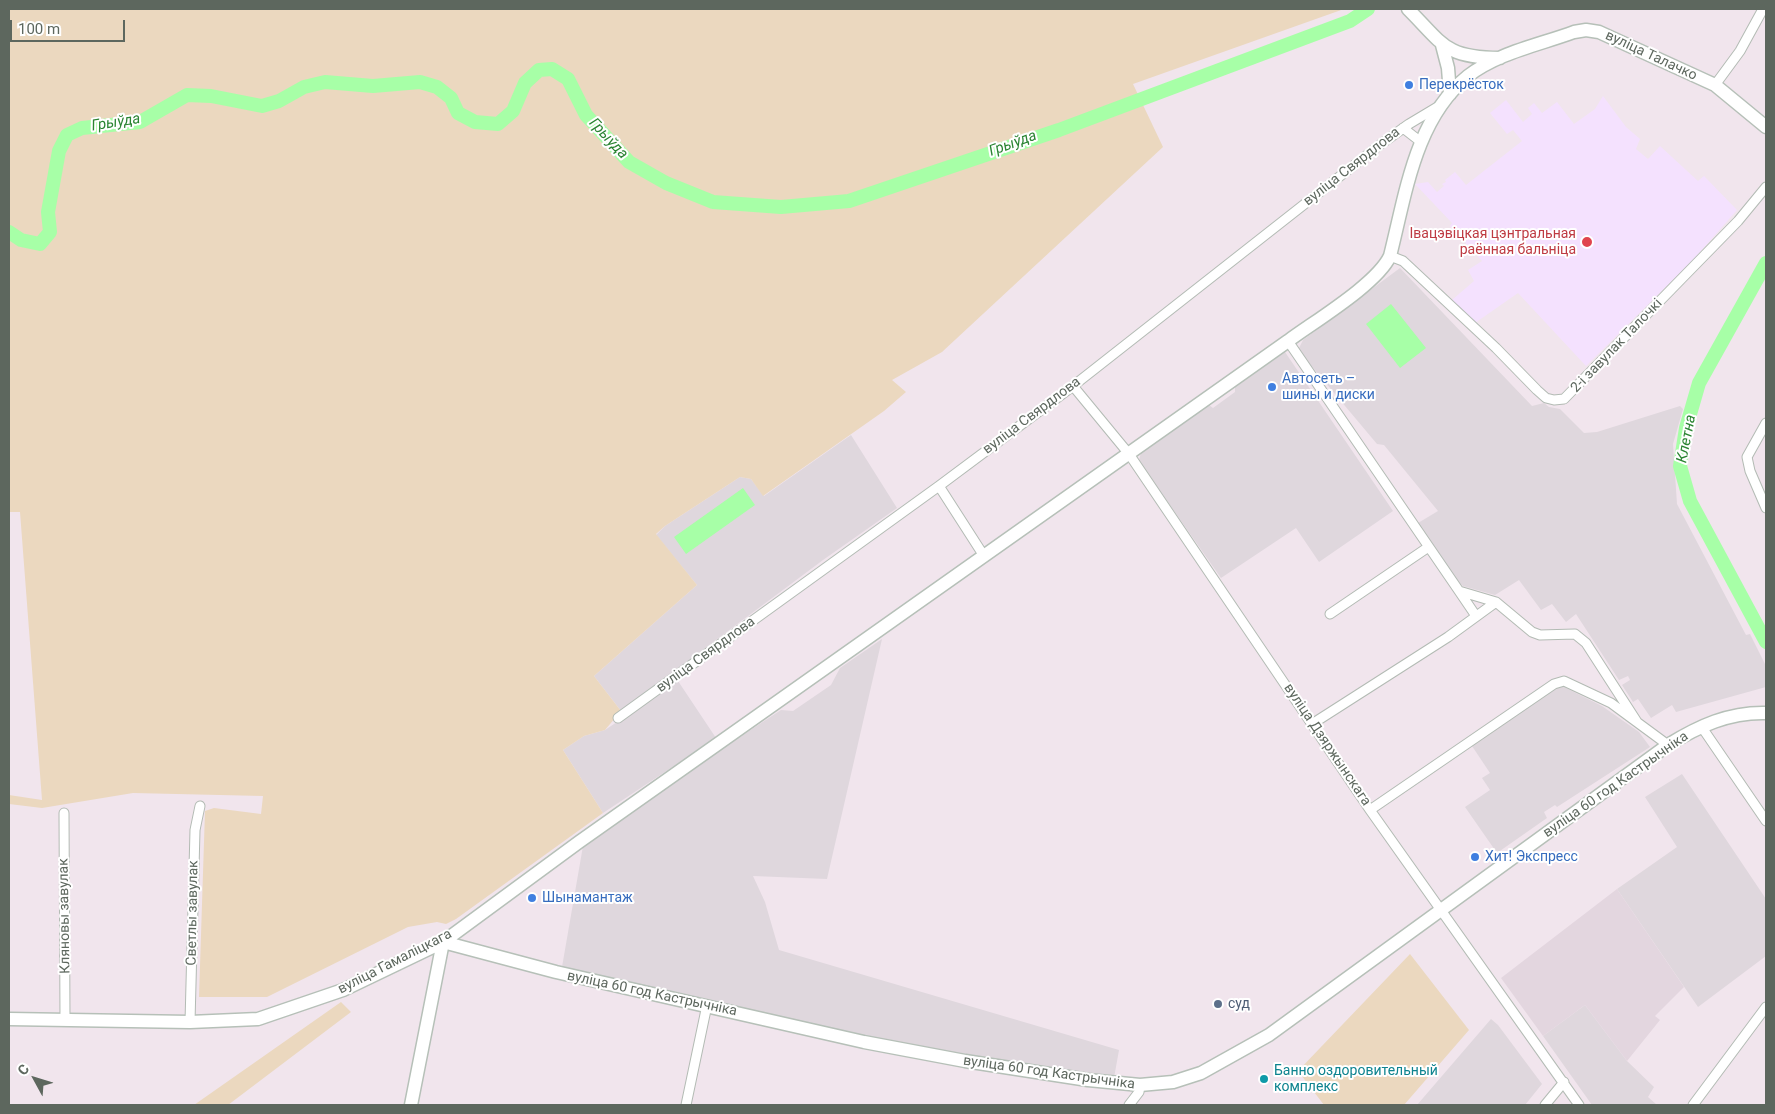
<!DOCTYPE html>
<html>
<head>
<meta charset="utf-8">
<style>
  body { margin:0 }
  #map { position:relative; width:1775px; height:1114px; overflow:hidden; background:#f1e5ed; font-family:Roboto,sans-serif }
  canvas { display:block }
  .frame { position:absolute; inset:0; border:10px solid #5d675e; pointer-events:none }
  .north { position:absolute; left:10px; top:1054px; width:50px; height:50px; -webkit-text-stroke:4px #fff; paint-order:stroke; rotate:309deg; font-size:14px; font-weight:700; line-height:20px; text-align:center; color:#5d675e }
  .north::after { content:''; display:block; margin:auto; width:18px; height:22px; background:#5d675e; clip-path:polygon(50% 0,100% 100%,50% 72%,0 100%) }
  .scale { position:absolute; left:10px; top:20px; width:115px; height:22px; box-sizing:border-box; border:2px solid #5d675e; border-top:0; padding-left:6px; font-size:15px; line-height:18px; white-space:nowrap; color:#5d675e; -webkit-text-stroke:4px #fff; paint-order:stroke }
</style>
</head>
<body>
<div id="map">
<canvas width="1775" height="1114"></canvas>
<div class="frame"></div>
<div class="north">С</div>
<div class="scale">100 m</div>
</div>
<script>
const g = document.querySelector('canvas').getContext('2d');
g.lineJoin = 'round';
function fill(path, color) {
  g.fillStyle = color;
  g.fill(path, 'evenodd');
}
function trace(path, color, width, dash) {
  g.strokeStyle = color;
  g.lineWidth = width;
  g.lineCap = dash ? 'butt' : 'round';
  g.setLineDash(dash || []);
  g.stroke(path);
}
function drawText(font, color, halo, rows, align = 'center') {
  g.font = font + ' Roboto,sans-serif';
  g.lineWidth = 4;
  g.setLineDash([]);
  g.textBaseline = 'middle';
  g.strokeStyle = halo;
  g.fillStyle = color;
  for (const [text, x, y, turn = 0] of rows) {
    g.save();
    g.translate(x, y);
    g.rotate((+turn || 0) * Math.PI / 180);
    g.textAlign = isNaN(turn) ? turn : align;
    if (halo) g.strokeText(text, 0, 0);
    g.fillText(text, 0, 0);
    g.restore();
  }
}
const industrial = new Path2D(`
  M 1400,268 L 1532,406 L 1544,403 L 1549,407 L 1560,409 L 1584,433 L 1597,432 L 1680,406 L 1683,409 L 1673,444 L 1677,504 L 1746,635 L 1750,634 L 1766,666 L 1766,687 L 1676,712 L 1672,705 L 1651,718 L 1638,699 L 1633,702 L 1622,685 L 1630,680 L 1628,676 L 1619,680 L 1576,614 L 1566,622 L 1552,604 L 1541,610 L 1519,580 L 1495,595 L 1463,586 L 1457,581 L 1418,523 L 1438,511 L 1384,445 L 1377,444 L 1298,350 L 1303,340 Z
  M 1285,352 L 1393,511 L 1319,562 L 1296,528 L 1221,578 L 1139,461 L 1141,452 L 1209,405 L 1213,408 L 1235,392 L 1235,387 Z
  M 851,435 L 897,508 L 823,560 L 621,711 L 594,676 L 697,585 L 656,535 L 665,526 L 740,477 L 751,479 L 764,496 Z
  M 882,639 L 827,879 L 753,876 L 765,902 L 779,950 L 1119,1050 L 1114,1078 L 962,1056 L 778,1018 L 562,967 L 583,846 L 688,771 L 781,710 L 793,711 L 831,685 L 840,668 Z
  M 678,681 L 716,738 L 603,813 L 563,750 L 584,736 L 605,730 Z
  M 1560,685 L 1602,706 L 1639,732 L 1650,747 L 1557,807 L 1555,805 L 1544,812 L 1547,818 L 1497,853 L 1465,807 L 1490,790 L 1482,778 L 1490,773 L 1472,746 Z
  M 1682,774 L 1766,899 L 1766,956 L 1698,1007 L 1617,889 L 1677,847 L 1645,797 Z
  M 1585,1005 L 1627,1061 L 1654,1087 L 1648,1097 L 1657,1105 L 1592,1105 L 1543,1036 Z
  M 1491,1019 L 1498,1025 L 1542,1084 L 1525,1105 L 1417,1105 Z`);
const education = new Path2D(`
  M 1617,889 L 1684,987 L 1655,1016 L 1660,1020 L 1627,1061 L 1585,1005 L 1543,1036 L 1501,978 Z`);
const medical = new Path2D(`
  M 1603,96 L 1626,127 L 1640,139 L 1636,149 L 1648,159 L 1660,146 L 1698,181 L 1704,176 L 1737,210 L 1694,259 L 1586,366 L 1518,293 L 1475,323 L 1452,300 L 1474,281 L 1468,270 L 1482,261 L 1450,226 L 1452,223 L 1415,184 L 1428,182 L 1437,192 L 1444,186 L 1442,184 L 1446,182 L 1445,180 L 1455,172 L 1466,185 L 1522,141 L 1513,130 L 1507,134 L 1490,113 L 1506,100 L 1523,122 L 1532,114 L 1528,108 L 1534,103 L 1542,113 L 1557,102 L 1574,124 L 1595,109 Z`);
const green = new Path2D(`
  M 9,9 L 1344,9 L 1133,84 L 1163,147 L 942,352 L 892,380 L 906,392 L 884,411 L 763,496 L 751,479 L 740,477 L 665,526 L 656,534 L 697,585 L 594,676 L 621,711 L 605,730 L 584,736 L 563,750 L 603,813 L 456,919 L 446,924 L 437,922 L 408,927 L 267,997 L 199,997 L 205,811 L 214,808 L 261,814 L 263,796 L 133,793 L 42,808 L 9,804 L 9,795 L 42,800 L 20,512 L 9,512 Z
  M 1410,954 L 1469,1030 L 1404,1105 L 1324,1105 L 1298,1071 Z
  M 341,1002 L 351,1012 L 228,1105 L 194,1105 Z`);
const water = new Path2D(`
  M 1391,304 L 1426,348 L 1400,368 L 1366,324 Z
  M 743,488 L 755,505 L 686,554 L 674,537 Z`);
const river = new Path2D(`
  M 9,232 L 21,240 L 40,244 L 50,232 L 48,212 L 59,151 L 67,135 L 82,128 L 140,122 L 187,95 L 211,96 L 262,106 L 279,101 L 304,87 L 325,82 L 373,86 L 420,82 L 437,87 L 451,98 L 458,113 L 475,122 L 498,124 L 513,111 L 525,83 L 539,70 L 552,69 L 568,79 L 586,115 L 629,162 L 666,183 L 713,202 L 781,207 L 849,201 L 1059,130 L 1350,21 L 1368,9
  M 1766,263 L 1699,383 L 1686,428 L 1680,466 L 1690,501 L 1766,642`);
const street = new Path2D(`
  M 1715,85 L 1740,51 L 1763,9
  M 1403,128 L 1421,142
  M 1390,256 L 1403,261 L 1496,348 L 1537,390 L 1546,398 L 1554,400 L 1564,399 L 1738,221 L 1766,187
  M 1288,341 L 1459,591 L 1496,602 L 1532,632 L 1540,635 L 1575,634 L 1586,643 L 1637,722
  M 1073,386 L 1129,454 L 1370,810 L 1579,1105
  M 1766,423 L 1747,457 L 1750,471 L 1766,508
  M 939,486 L 984,556
  M 1459,591 L 1476,616
  M 1330,614 L 1427,548
  M 618,718 L 939,486 L 1073,386 L 1381,144 L 1409,124 L 1439,106
  M 1312,724 L 1448,637 L 1496,602
  M 1701,726 L 1766,821
  M 1370,810 L 1554,684 L 1564,681 L 1611,703 L 1668,745
  M 64,813 L 65,1019
  M 190,1022 L 195,830 L 200,806
  M 686,1105 L 707,1005
  M 1129,1105 L 1139,1092 L 1140,1085
  M 1545,1105 L 1564,1082
  M 1693,1105 L 1766,1007`);
const secondary = new Path2D(`
  M 1408,9 C 1443,44 1445,58 1500,58
  M 1442,45 L 1448,68 L 1450,94
  M 443,942 L 556,972 L 864,1042 L 965,1061 L 1088,1080 L 1140,1085 L 1173,1082 L 1201,1073 L 1269,1035 L 1668,745 C 1699,726 1729,712 1766,713
  M 9,1019 L 190,1022 L 258,1019 L 343,990 L 443,942 L 579,842 L 1288,341 C 1315,321 1377,284 1390,256 C 1406,193 1415,119 1468,76 C 1497,53 1539,45 1574,32 L 1586,30 L 1599,32 L 1715,85 L 1766,127
  M 411,1105 L 443,942`);
const markers = [
  [1409,85,5,"#3f7fe0"],
  [1587,242,6,"#e0444e"],
  [1272,387,5,"#3f7fe0"],
  [1475,857,5,"#3f7fe0"],
  [532,898,5,"#3f7fe0"],
  [1218,1004,5,"#5c6f8a"],
  [1264,1079,5,"#0f9aa8"]
];
const streetNames = [
  ["вуліца Талачко",1651,56,25],
  ["вуліца Свярдлова",1352,167,-38],
  ["2-і завулак Талочкі",1617,346,-46],
  ["вуліца Свярдлова",1032,416,-37],
  ["вуліца Свярдлова",706,655,-36],
  ["вуліца Дзяржынскага",1327,745,56],
  ["вуліца 60 год Кастрычніка",1616,785,-35],
  ["Светлы завулак",193,913,-89],
  ["Кляновы завулак",65,916,-91],
  ["вуліца Гамаліцкага",395,962,-27],
  ["вуліца 60 год Кастрычніка",652,994,12],
  ["вуліца 60 год Кастрычніка",1049,1073,8]
];
const shopNames = [
  ["Перекрёсток",1419,85],
  ["Автосеть –",1282,379],
  ["шины и диски",1282,395],
  ["Хит! Экспресс",1485,857],
  ["Шынамантаж",542,898]
];
const healthNames = [
  ["Івацэвіцкая цэнтральная",1576,234],
  ["раённая бальніца",1576,250]
];
const serviceNames = [
  ["суд",1228,1004]
];
const cultureNames = [
  ["Банно оздоровительный",1274,1071],
  ["комплекс",1274,1087]
];
const waterNames = [
  ["Грыўда",116,123,-9],
  ["Грыўда",608,139,47],
  ["Грыўда",1013,144,-20],
  ["Клетна",1687,439,-79]
];
fill(industrial, '#dfd7dd');
fill(education, '#e3d6df');
fill(medical, '#f4e1fe');
fill(green, '#ebd8bf');
fill(water, '#a7ffa7');
trace(river, '#a7ffa7', 14);
trace(street, '#b3bbb4', 11);
trace(secondary, '#b6c0b8', 15);
trace(street, '#fff', 9);
trace(secondary, '#fff', 12);
for (const [x, y, r, color] of markers) {
  const dot = new Path2D();
  dot.arc(x, y, r, 0, 2 * Math.PI);
  g.fillStyle = color;
  g.fill(dot);
  trace(dot, '#fff', 2);
}
drawText('14px', '#5d675e', '#fff', streetNames);
drawText('14px', '#366cbe', '#fff', shopNames, 'left');
drawText('14px', '#be3a42', '#fff', healthNames, 'right');
drawText('14px', '#4e5e75', '#fff', serviceNames, 'left');
drawText('14px', '#0d838f', '#fff', cultureNames, 'left');
drawText('italic 15px', '#2a8432', '#fff', waterNames);
</script>
</body>
</html>
